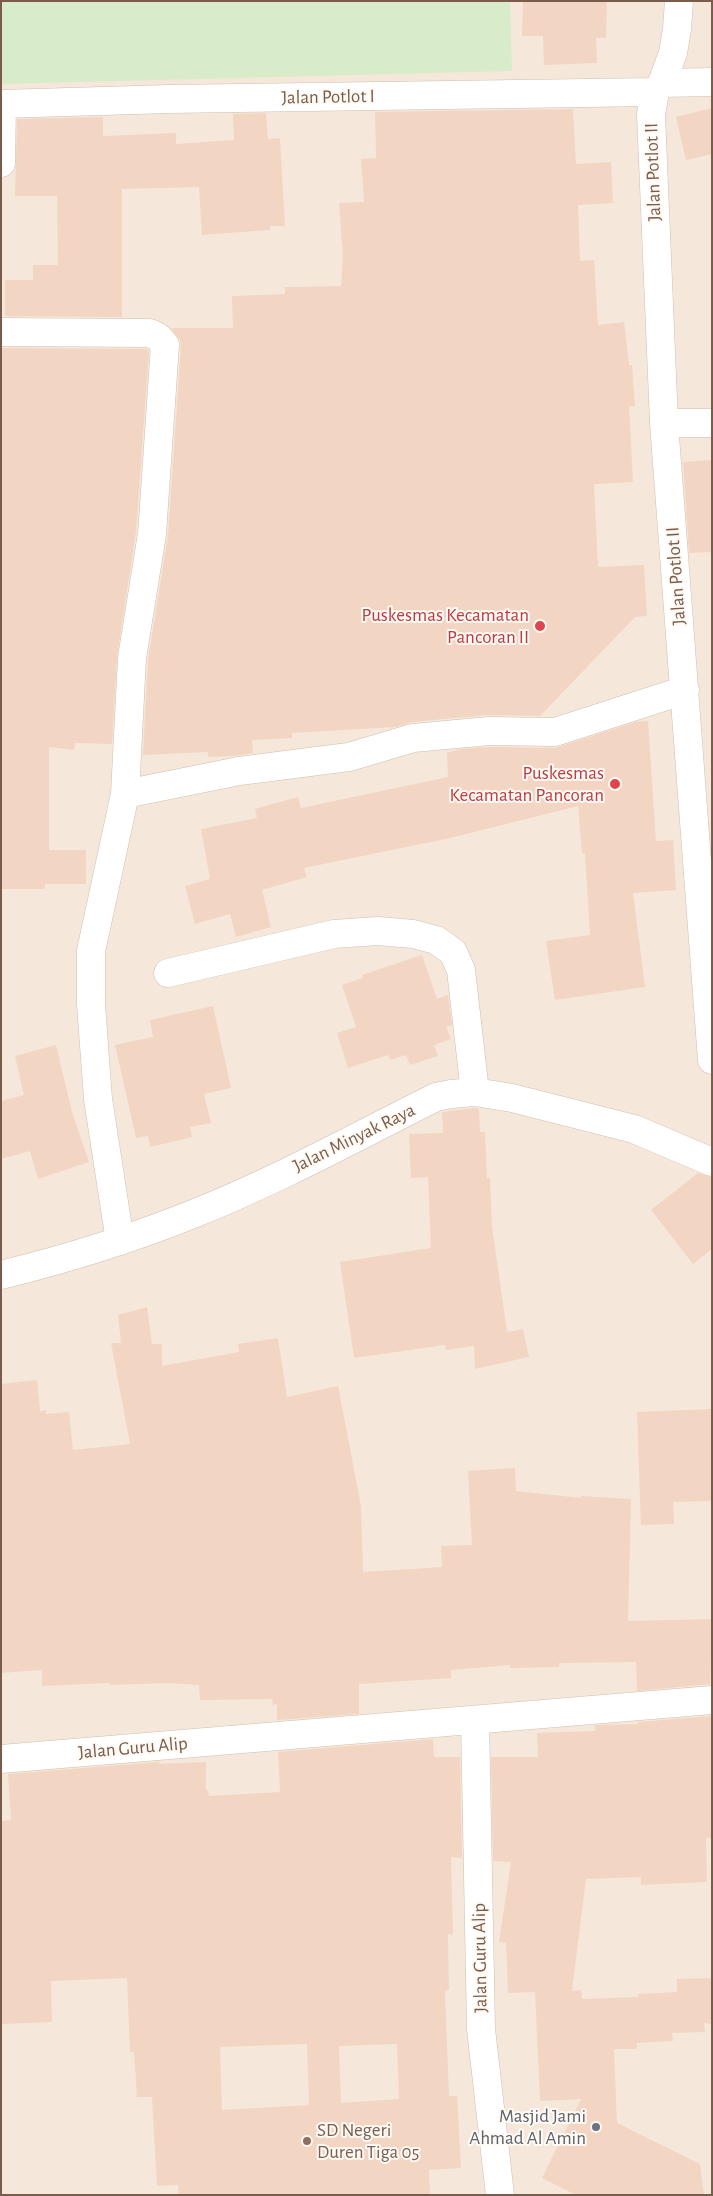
<!DOCTYPE html>
<html>
<head>
<meta charset="utf-8">
<style>
  body { margin:0 }
  #map { position:relative; width:713px; height:2196px; overflow:hidden; background:#fdf6ec; font-family:"Alegreya Sans",sans-serif }
  canvas { display:block }
  .frame { position:absolute; inset:0; border:2px solid #7a5c4d; pointer-events:none }
</style>
</head>
<body>
<div id="map">
<canvas width="713" height="2196"></canvas>
<div class="frame"></div>
</div>
<script>
const g = document.querySelector('canvas').getContext('2d');
g.lineJoin = 'round';
function fill(path, color) {
  g.fillStyle = color;
  g.fill(path, 'evenodd');
}
function trace(path, color, width, dash) {
  g.strokeStyle = color;
  g.lineWidth = width;
  g.lineCap = dash ? 'butt' : 'round';
  g.setLineDash(dash || []);
  g.stroke(path);
}
function drawText(font, color, halo, rows, align = 'center') {
  g.font = font + ' "Alegreya Sans",sans-serif';
  g.lineWidth = 4;
  g.setLineDash([]);
  g.textBaseline = 'middle';
  g.strokeStyle = halo;
  g.fillStyle = color;
  for (const [text, x, y, turn = 0] of rows) {
    g.save();
    g.translate(x, y);
    g.rotate((+turn || 0) * Math.PI / 180);
    g.textAlign = isNaN(turn) ? turn : align;
    if (halo) g.strokeText(text, 0, 0);
    g.fillText(text, 0, 0);
    g.restore();
  }
}
const residential = new Path2D(`
  M 1,1 L 712,1 L 712,2195 L 1,2195 Z`);
const green = new Path2D(`
  M 1,1 L 510,1 L 512,71 L 1,84 Z`);
const building = new Path2D(`
  M 523,1 L 607,1 L 606,38 L 596,38 L 597,63 L 544,65 L 543,36 L 522,36 Z
  M 712,108 L 712,154 L 686,160 L 676,117 Z
  M 573,109 L 576,164 L 611,162 L 613,203 L 578,205 L 580,261 L 594,260 L 598,325 L 624,322 L 629,365 L 632,365 L 635,406 L 629,406 L 633,482 L 594,484 L 598,567 L 644,565 L 647,616 L 635,617 L 540,716 L 488,715 L 412,722 L 396,727 L 292,733 L 292,738 L 252,740 L 253,753 L 234,756 L 208,757 L 208,752 L 143,755 L 148,660 L 168,535 L 181,346 L 180,340 L 171,328 L 233,328 L 232,296 L 285,294 L 285,287 L 341,286 L 343,255 L 339,203 L 364,202 L 361,159 L 376,158 L 375,112 Z
  M 266,113 L 268,139 L 280,138 L 285,226 L 270,226 L 270,230 L 202,235 L 199,187 L 122,189 L 122,317 L 5,316 L 5,280 L 33,280 L 33,265 L 58,265 L 57,196 L 15,196 L 17,119 L 103,117 L 103,136 L 176,133 L 176,144 L 234,140 L 233,114 Z
  M 1,348 L 146,349 L 149,350 L 136,532 L 117,656 L 112,744 L 75,743 L 74,750 L 49,747 L 49,850 L 86,850 L 86,884 L 45,884 L 45,889 L 1,889 Z
  M 712,460 L 712,552 L 689,553 L 683,462 Z
  M 648,721 L 656,841 L 673,840 L 676,890 L 633,893 L 645,987 L 555,1000 L 546,941 L 590,935 L 585,853 L 582,853 L 578,806 L 450,838 L 304,868 L 307,877 L 262,890 L 271,927 L 236,937 L 230,914 L 195,924 L 185,886 L 210,879 L 201,829 L 257,818 L 255,809 L 298,797 L 301,808 L 448,777 L 447,753 L 460,749 L 490,747 L 555,748 L 636,722 Z
  M 422,955 L 437,999 L 448,995 L 452,1025 L 446,1027 L 451,1039 L 434,1045 L 438,1056 L 410,1065 L 406,1055 L 390,1060 L 388,1055 L 348,1068 L 337,1033 L 356,1027 L 342,985 L 363,978 L 362,975 Z
  M 213,1006 L 231,1088 L 204,1094 L 211,1123 L 190,1127 L 192,1137 L 150,1147 L 148,1136 L 136,1138 L 115,1045 L 153,1037 L 150,1020 Z
  M 56,1045 L 72,1112 L 89,1162 L 38,1179 L 30,1151 L 1,1159 L 1,1101 L 24,1095 L 15,1056 Z
  M 474,1108 L 479,1109 L 480,1132 L 485,1132 L 487,1178 L 490,1178 L 492,1226 L 507,1332 L 523,1329 L 529,1357 L 475,1369 L 474,1346 L 446,1350 L 445,1345 L 354,1358 L 340,1262 L 431,1248 L 428,1177 L 411,1178 L 409,1134 L 443,1133 L 442,1112 Z
  M 698,1173 L 712,1177 L 712,1249 L 693,1264 L 651,1210 Z
  M 147,1307 L 152,1344 L 162,1344 L 162,1366 L 239,1352 L 238,1344 L 278,1338 L 287,1397 L 338,1386 L 361,1506 L 363,1572 L 442,1567 L 441,1546 L 472,1545 L 468,1471 L 515,1468 L 516,1491 L 581,1498 L 581,1496 L 631,1499 L 628,1621 L 712,1619 L 710,1684 L 637,1691 L 636,1662 L 559,1663 L 559,1667 L 510,1668 L 510,1665 L 451,1670 L 451,1678 L 359,1684 L 359,1714 L 277,1720 L 277,1704 L 273,1705 L 272,1699 L 200,1700 L 199,1685 L 169,1683 L 110,1685 L 110,1683 L 42,1686 L 42,1670 L 1,1673 L 1,1384 L 37,1380 L 40,1411 L 46,1410 L 46,1414 L 69,1412 L 73,1450 L 130,1444 L 111,1343 L 121,1343 L 118,1315 Z
  M 712,1409 L 712,1501 L 673,1502 L 674,1524 L 641,1525 L 637,1412 Z
  M 712,1716 L 712,1838 L 706,1838 L 707,1882 L 641,1885 L 641,1877 L 586,1879 L 572,1991 L 581,1990 L 582,1999 L 638,1997 L 638,1994 L 677,1992 L 677,1979 L 712,1978 L 712,2024 L 704,2023 L 705,2032 L 672,2033 L 673,2041 L 637,2043 L 637,2049 L 614,2049 L 617,2123 L 700,2164 L 704,2195 L 576,2195 L 542,2178 L 581,2099 L 540,2101 L 535,1992 L 508,1993 L 506,1943 L 499,1942 L 511,1862 L 493,1861 L 491,1757 L 538,1757 L 537,1733 L 595,1731 L 595,1725 L 638,1724 L 638,1722 Z
  M 433,1739 L 434,1757 L 460,1757 L 462,1858 L 451,1857 L 453,1935 L 448,1934 L 449,1990 L 445,1991 L 449,2096 L 457,2096 L 461,2168 L 429,2170 L 430,2195 L 179,2195 L 178,2185 L 157,2186 L 152,2097 L 137,2097 L 134,2052 L 130,2052 L 127,1978 L 51,1981 L 52,2022 L 1,2024 L 1,1821 L 11,1820 L 8,1774 L 159,1762 L 159,1764 L 206,1762 L 206,1790 L 208,1790 L 209,1796 L 280,1792 L 278,1752 ZM 307,2044 L 309,2105 L 222,2110 L 220,2047 ZM 397,2044 L 399,2099 L 341,2103 L 339,2046 Z`);
const street = new Path2D(`
  M 679,1 L 677,29 L 673,53 L 662,83 L 655,92 L 651,114 L 664,423 L 712,1060
  M 662,83 L 712,82
  M 1,104 L 169,99 L 655,92
  M 1,163 L 2,104
  M 1,332 L 150,333 L 158,337 L 165,345 L 152,534 L 132,658 L 125,794 L 91,951 L 91,1004 L 98,1099 L 120,1241
  M 664,423 L 712,423
  M 125,794 L 239,771 L 349,757 L 413,738 L 489,731 L 555,732 L 685,690
  M 168,973 L 334,934 L 378,931 L 413,934 L 436,940 L 453,952 L 461,970 L 475,1092
  M 1,1275 C 66,1259 131,1239 193,1214 C 276,1181 356,1137 436,1097 L 451,1094 L 475,1092 L 512,1098 L 634,1129 L 712,1162
  M 475,1720 L 481,2029 L 500,2195
  M 1,1759 L 712,1700`);
const markers = [
  [540,626,6,"#e0444e"],
  [615,784,6,"#e0444e"],
  [596,2127,5,"#6b7280"],
  [307,2141,5,"#8d6e63"]
];
const streetNames = [
  ["Jalan Potlot I",328,97,-1],
  ["Jalan Potlot II",653,172,-92],
  ["Jalan Potlot II",676,576,-94],
  ["Jalan Minyak Raya",354,1138,-26],
  ["Jalan Guru Alip",133,1748,-5],
  ["Jalan Guru Alip",480,1958,-91]
];
const healthNames = [
  ["Puskesmas Kecamatan",529,615],
  ["Pancoran II",529,637],
  ["Puskesmas",604,773],
  ["Kecamatan Pancoran",604,795]
];
const worshipNames = [
  ["Masjid Jami",586,2116],
  ["Ahmad Al Amin",586,2138]
];
const educationNames = [
  ["SD Negeri",317,2130],
  ["Duren Tiga 05",317,2152]
];
fill(residential, '#f5e8da');
fill(green, '#d8ecc9');
fill(building, '#f3d5c3');
trace(street, '#d1beb0', 29);
trace(street, '#fff', 28);
for (const [x, y, r, color] of markers) {
  const dot = new Path2D();
  dot.arc(x, y, r, 0, 2 * Math.PI);
  g.fillStyle = color;
  g.fill(dot);
  trace(dot, '#fffaf3', 2);
}
drawText('19px', '#7a5c4d', '#fffaf3', streetNames);
drawText('19px', '#be3a42', '#fffaf3', healthNames, 'right');
drawText('19px', '#5b616d', '#fffaf3', worshipNames, 'right');
drawText('19px', '#785e54', '#fffaf3', educationNames, 'left');
</script>
</body>
</html>
